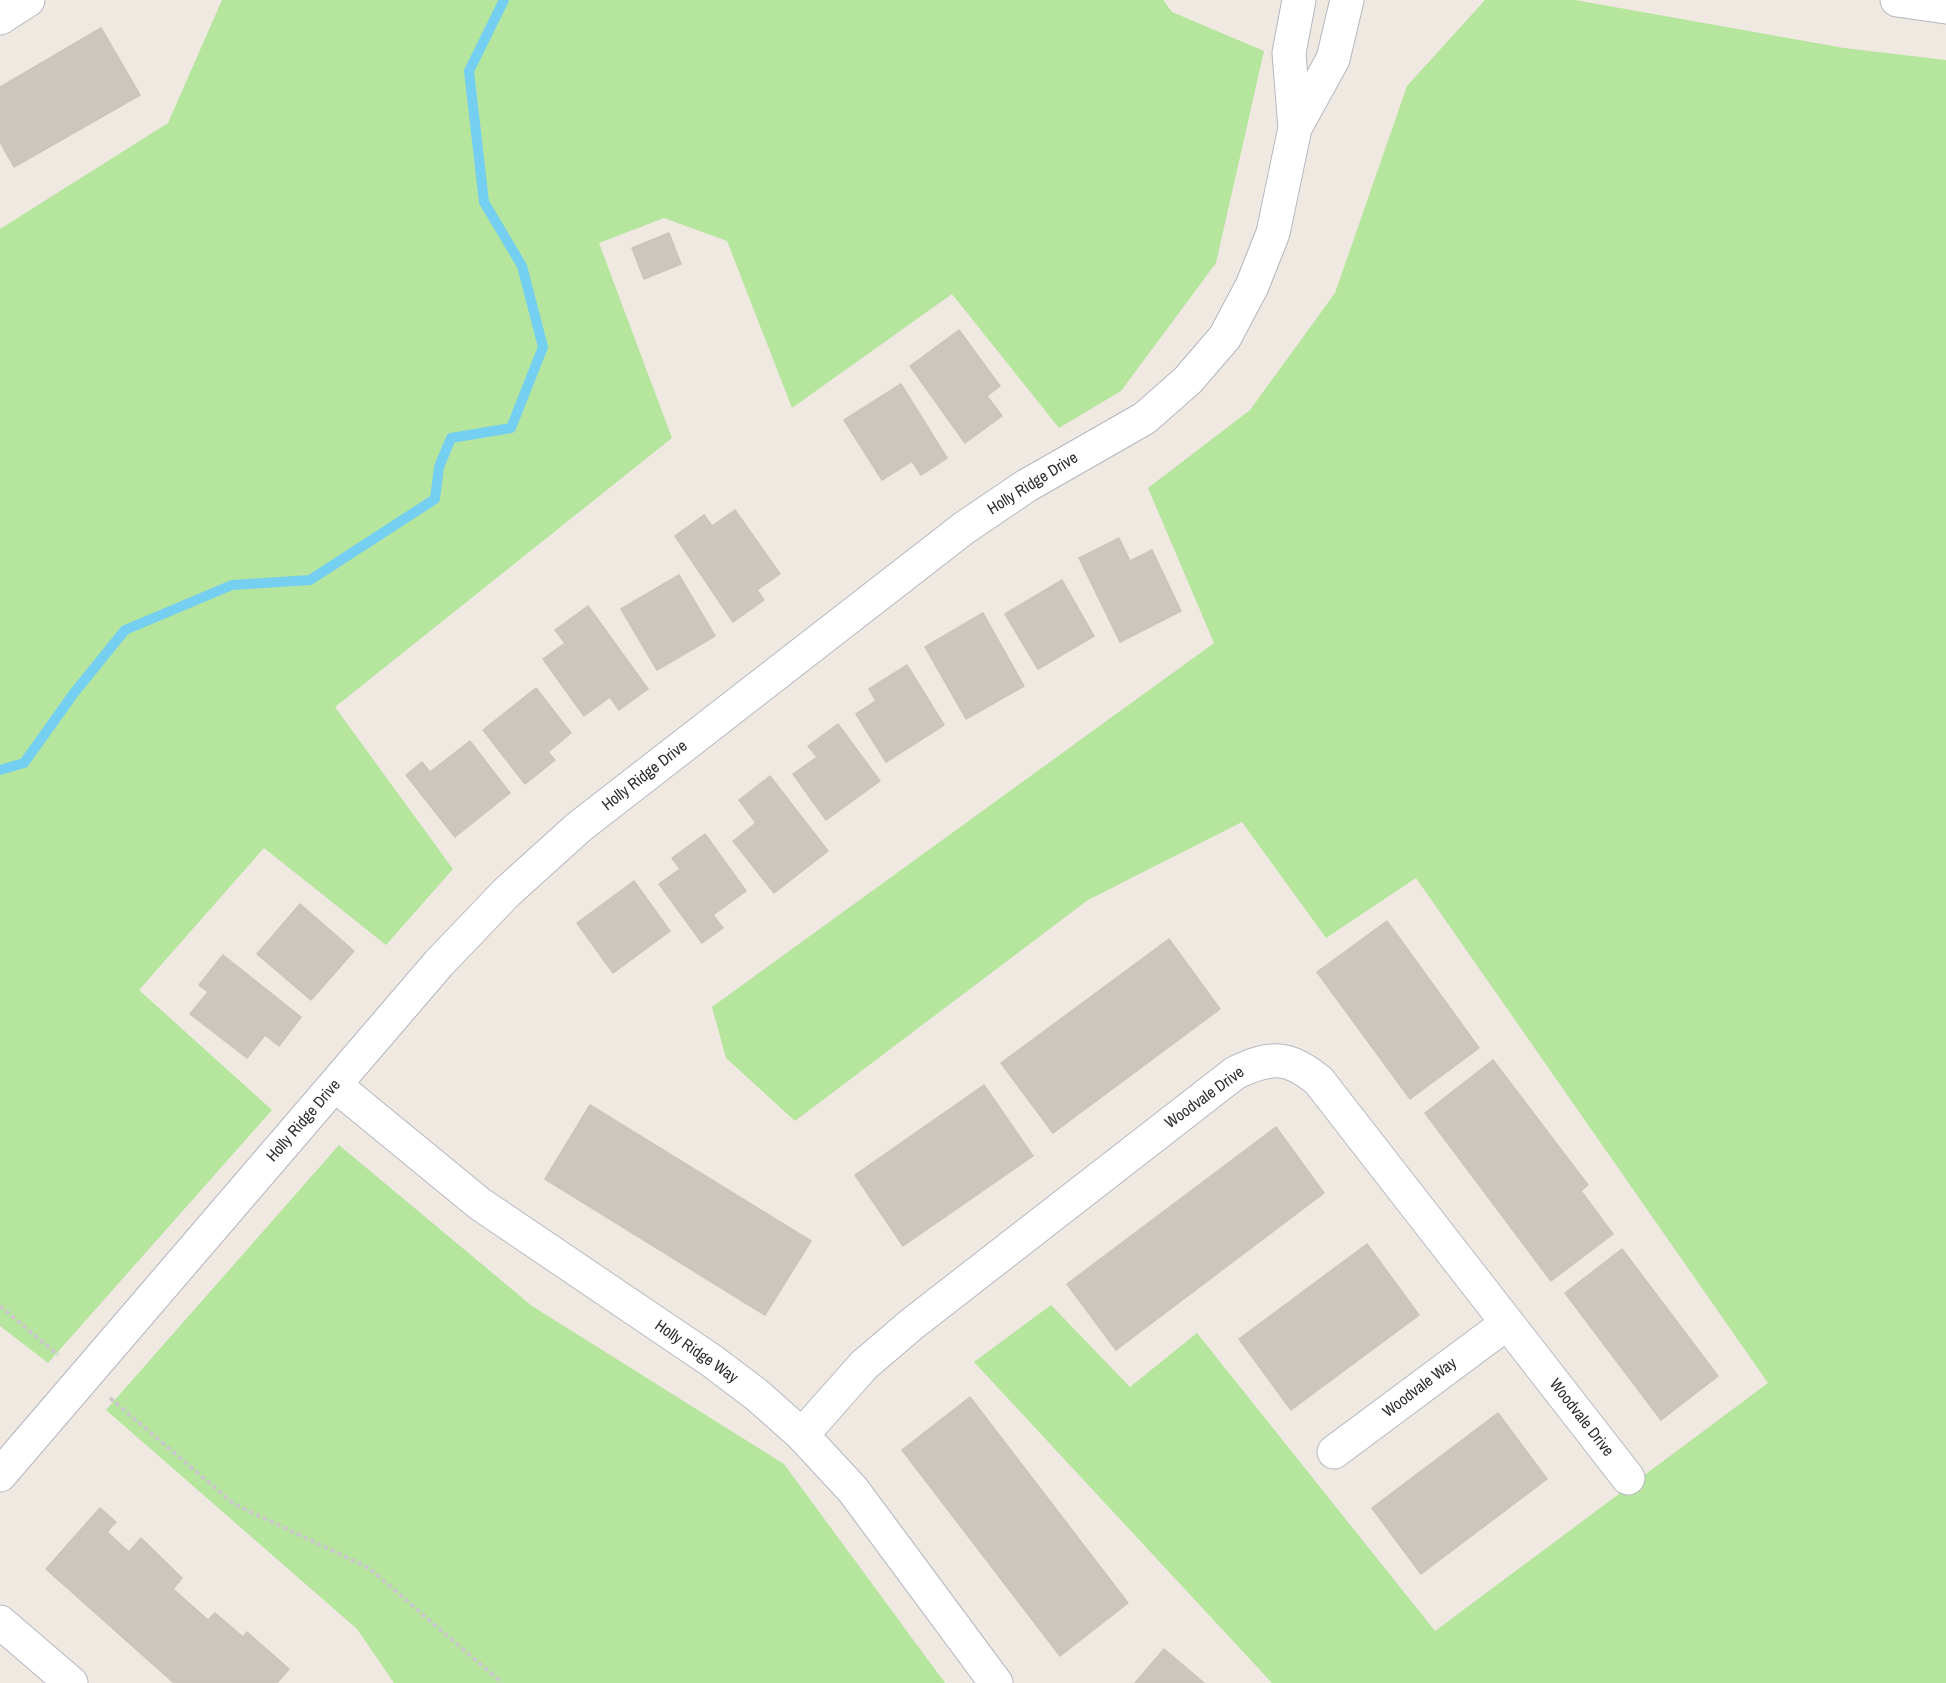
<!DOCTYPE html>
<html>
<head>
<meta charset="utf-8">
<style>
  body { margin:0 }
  canvas { display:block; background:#efe9e1 }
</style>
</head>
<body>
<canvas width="1946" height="1683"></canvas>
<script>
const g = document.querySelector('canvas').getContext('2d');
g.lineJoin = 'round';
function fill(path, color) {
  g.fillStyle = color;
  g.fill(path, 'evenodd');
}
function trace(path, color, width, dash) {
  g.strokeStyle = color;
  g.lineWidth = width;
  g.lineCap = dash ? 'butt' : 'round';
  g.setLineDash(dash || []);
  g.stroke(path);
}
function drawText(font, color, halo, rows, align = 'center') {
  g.font = font + ' "Archivo Narrow",sans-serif';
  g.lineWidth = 4.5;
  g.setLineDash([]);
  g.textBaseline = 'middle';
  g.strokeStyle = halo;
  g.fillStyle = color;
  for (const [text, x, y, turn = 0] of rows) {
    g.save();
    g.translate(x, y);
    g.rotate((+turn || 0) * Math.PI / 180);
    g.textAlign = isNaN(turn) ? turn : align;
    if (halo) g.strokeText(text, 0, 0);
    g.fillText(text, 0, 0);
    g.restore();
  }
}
const green = new Path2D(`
  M 222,0 L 1163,0 L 1172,12 L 1264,51 L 1216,263 L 1121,391 L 1059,428 L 952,294 L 792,408 L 727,241 L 664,218 L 599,243 L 672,438 L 335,707 L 453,869 L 386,945 L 264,848 L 139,990 L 272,1110 L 48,1363 L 0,1326 L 0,229 L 168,123 Z
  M 1485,0 L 1575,0 L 1844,48 L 1946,60 L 1946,1683 L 1272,1683 L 974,1362 L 1051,1305 L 1130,1387 L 1197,1333 L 1435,1631 L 1768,1383 L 1416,878 L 1326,938 L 1242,822 L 1088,900 L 795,1121 L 726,1058 L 712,1007 L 1214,643 L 1148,488 L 1250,410 L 1335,293 L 1407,86 Z
  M 339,1145 L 532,1306 L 784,1464 L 945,1683 L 394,1683 L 357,1629 L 106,1410 Z`);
const stream = new Path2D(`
  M 0,770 L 24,763 L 74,693 L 125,630 L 232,585 L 310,580 L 435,499 L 439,467 L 451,438 L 511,428 L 543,347 L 522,266 L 484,202 L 469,71 L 504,0`);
const building = new Path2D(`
  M 101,28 L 140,95 L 14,167 L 0,142 L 0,87 Z
  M 669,233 L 681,264 L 644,279 L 632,248 Z
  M 959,330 L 1000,386 L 987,396 L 1002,416 L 965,443 L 910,366 Z
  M 901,384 L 947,458 L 921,475 L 912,461 L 882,480 L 844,420 Z
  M 735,510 L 780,574 L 757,590 L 764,600 L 733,622 L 675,536 L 704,515 L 712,526 Z
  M 1119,538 L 1130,561 L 1152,550 L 1181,611 L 1120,642 L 1079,558 Z
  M 679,575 L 715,636 L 657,670 L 621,609 Z
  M 1062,580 L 1094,636 L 1038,669 L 1005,614 Z
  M 588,606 L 648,689 L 619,710 L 610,697 L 584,716 L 543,659 L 565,643 L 555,630 Z
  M 983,613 L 1024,686 L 966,719 L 925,647 Z
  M 907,665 L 944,725 L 886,762 L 856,714 L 876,701 L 869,689 Z
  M 536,688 L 571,733 L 548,752 L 555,760 L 525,784 L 483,730 Z
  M 838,724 L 880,781 L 826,820 L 793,774 L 817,757 L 808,746 Z
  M 470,741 L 510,793 L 455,837 L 406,775 L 422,762 L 430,772 Z
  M 770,776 L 828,851 L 774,893 L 733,841 L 756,823 L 739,800 Z
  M 705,834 L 746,891 L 713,915 L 723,928 L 702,943 L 659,884 L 680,869 L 672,858 Z
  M 634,881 L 670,931 L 613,973 L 577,923 Z
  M 300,904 L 354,951 L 311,1000 L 257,954 Z
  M 1387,921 L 1479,1048 L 1410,1099 L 1317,972 Z
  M 1169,939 L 1220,1009 L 1053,1133 L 1001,1063 Z
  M 223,955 L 301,1017 L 279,1046 L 265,1035 L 247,1058 L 190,1014 L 208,992 L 199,985 Z
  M 1493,1060 L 1588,1185 L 1581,1191 L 1613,1234 L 1551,1281 L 1425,1113 Z
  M 984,1085 L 1033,1156 L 903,1246 L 855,1175 Z
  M 590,1105 L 811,1241 L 765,1315 L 545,1179 Z
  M 1276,1127 L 1324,1193 L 1116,1350 L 1067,1284 Z
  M 1367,1244 L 1419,1315 L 1291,1410 L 1239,1339 Z
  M 1622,1249 L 1718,1376 L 1661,1420 L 1565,1293 Z
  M 970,1397 L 1128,1603 L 1060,1656 L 902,1450 Z
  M 1498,1413 L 1547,1479 L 1421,1574 L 1372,1508 Z
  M 100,1508 L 116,1522 L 107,1532 L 129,1552 L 141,1538 L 182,1578 L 173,1589 L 208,1620 L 215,1613 L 243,1637 L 247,1632 L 289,1669 L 277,1683 L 174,1683 L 46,1569 Z
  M 1164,1649 L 1204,1683 L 1135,1683 Z`);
const path = new Path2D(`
  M 0,1306 L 58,1355
  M 110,1398 L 234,1504 L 369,1568 L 502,1683`);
const minor = new Path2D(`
  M 0,18 L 28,0
  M 1295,128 L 1333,59 L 1347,0
  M 335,1085 L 480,1204 L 712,1361 L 757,1395 L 802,1435 L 853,1490 L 996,1683
  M 802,1435 L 864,1365 L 912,1324 L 1235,1073 C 1271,1056 1288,1055 1319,1081 L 1628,1478
  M 1334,1452 L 1506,1324
  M 0,1475 L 439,963 L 507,892 L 579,827 L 964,528 L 1026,486 L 1145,418 L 1188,380 L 1225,337 L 1252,286 L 1273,233 L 1295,128 L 1289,53 L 1299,0
  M 0,1622 L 71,1683`);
const secondary = new Path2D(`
  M 1897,0 L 1946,7`);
const streetNames = [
  ["Holly Ridge Drive",1033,484,-32],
  ["Holly Ridge Drive",645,776,-38],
  ["Woodvale Drive",1205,1098,-36],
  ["Holly Ridge Drive",304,1121,-49],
  ["Holly Ridge Way",696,1352,35],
  ["Woodvale Way",1420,1388,-37],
  ["Woodvale Drive",1581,1418,52]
];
fill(green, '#b6e59e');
trace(stream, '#75cff0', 10);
fill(building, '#cbc7bf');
trace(building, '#cbc5ba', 1.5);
trace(minor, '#b4b7c1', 35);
trace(secondary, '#b4b7c1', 35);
trace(path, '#c9c9c9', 4, [4.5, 3]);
trace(minor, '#fff', 33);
trace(secondary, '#fff', 33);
drawText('16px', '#2e2e2e', '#fff', streetNames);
</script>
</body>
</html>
